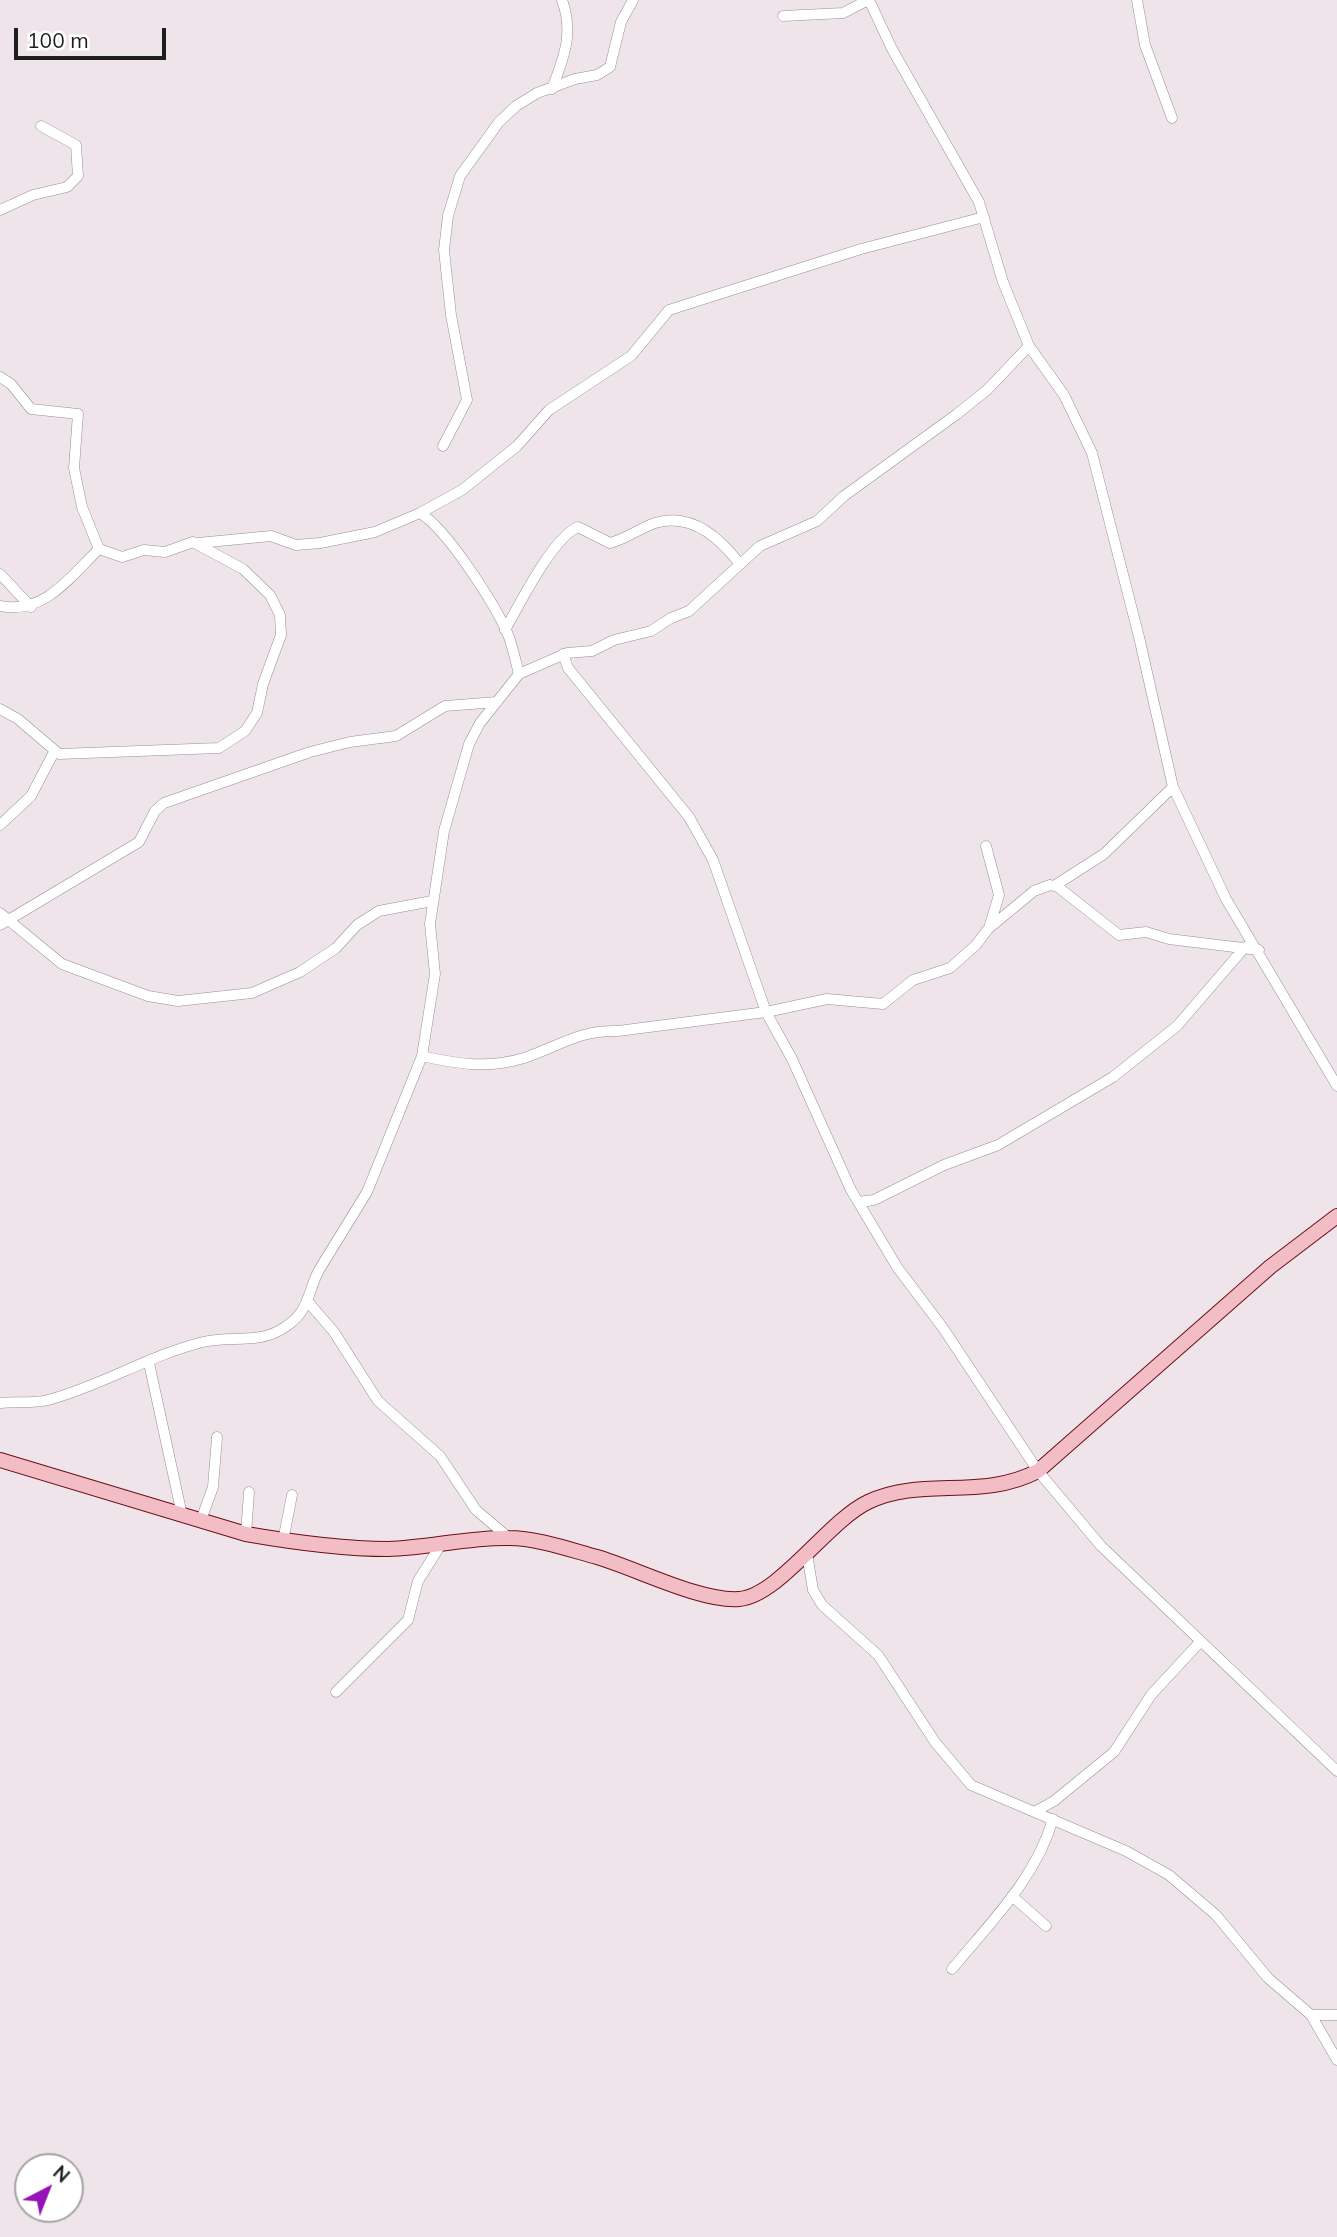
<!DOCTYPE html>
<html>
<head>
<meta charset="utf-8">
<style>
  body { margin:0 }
  #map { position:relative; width:1337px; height:2237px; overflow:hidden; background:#eee4e9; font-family:Mulish,sans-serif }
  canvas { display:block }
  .north { position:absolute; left:14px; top:2153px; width:70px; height:70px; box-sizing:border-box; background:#fff; border:2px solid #a5a5a5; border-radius:50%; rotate:42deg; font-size:19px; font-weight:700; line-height:28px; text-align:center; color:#1e1e1e }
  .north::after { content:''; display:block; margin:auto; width:24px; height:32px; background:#9613b8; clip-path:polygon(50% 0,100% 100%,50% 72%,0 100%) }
  .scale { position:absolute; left:14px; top:28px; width:152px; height:32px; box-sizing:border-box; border:4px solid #1e1e1e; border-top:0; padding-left:9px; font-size:21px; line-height:24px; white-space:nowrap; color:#1e1e1e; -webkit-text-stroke:5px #fff; paint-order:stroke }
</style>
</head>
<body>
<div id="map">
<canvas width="1337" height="2237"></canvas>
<div class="north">N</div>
<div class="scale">100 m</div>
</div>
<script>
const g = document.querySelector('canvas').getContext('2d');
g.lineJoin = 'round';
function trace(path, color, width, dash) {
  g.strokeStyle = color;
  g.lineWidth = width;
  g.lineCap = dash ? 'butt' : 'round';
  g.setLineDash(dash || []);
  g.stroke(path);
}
const minor = new Path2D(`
  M 869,0 L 892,49 L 979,202 L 1003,282 L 1029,346 L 1064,395 L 1092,453 L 1139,637 L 1173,787 L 1226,899 L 1337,1086
  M 1137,0 L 1145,45 L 1172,118
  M 783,16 L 843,13 L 868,0
  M 552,89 C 564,57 574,33 562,0
  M 0,210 L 33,195 L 67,187 L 78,176 L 76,145 L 41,126
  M 0,377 L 11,384 L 31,409 L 78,414 L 74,468 L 82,507 L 99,549 L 122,557 L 144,550 L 165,552 L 193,542 L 243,569 L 270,595 L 280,615 L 281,635 L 263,684 L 257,713 L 245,731 L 219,748 L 59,754 L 18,719 L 0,709
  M 443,446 L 467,400 L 451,315 L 444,250 L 448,216 L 460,176 L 499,122 L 516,106 L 537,93 L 575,79 L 597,75 L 610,67 L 621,22 L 633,0
  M 420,513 L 462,490 L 517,446 L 549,410 L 631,356 L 669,310 L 861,249 L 984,217
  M 198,543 L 271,536 L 296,545 L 320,543 L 375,532 L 420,513 C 447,529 497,607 509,637 C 513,649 516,662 519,674
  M 0,574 L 31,607
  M 0,606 C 44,615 70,577 99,549
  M 505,630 C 519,605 553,537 578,527 L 610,543 C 626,539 640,528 655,523 C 691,512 719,537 739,563
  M 563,654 L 568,668 L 689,817 L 713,860 L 766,1012 L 792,1059 L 851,1190 L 897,1267 L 943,1328 L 1038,1471 L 1101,1546 L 1337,1771
  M 0,825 L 31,796 L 54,752
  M 986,846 L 999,895 L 990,925
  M 1050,885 L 1054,886 L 1104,854 L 1173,787
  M 0,913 L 62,964 L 148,996 L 178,1001 L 252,993 L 300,972 L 336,948 L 357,925 L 379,911 L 432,901
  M 0,925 L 139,842 L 155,811 L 164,803 L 310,752 L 350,742 L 396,736 L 445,706 L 497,702
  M 422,1056 C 458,1064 488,1069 524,1058 C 560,1046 578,1030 618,1031 L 766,1012 L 827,999 L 883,1004 L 913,980 L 950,968 L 976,945 L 988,929 L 1034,891 L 1050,885 L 1058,887 L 1119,935 L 1146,932 L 1169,939 L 1259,950
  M 859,1202 L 874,1200 L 944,1165 L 998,1145 L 1113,1077 L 1177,1026 L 1245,947
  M 309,1303 L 334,1332 L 378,1401 L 440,1456 L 476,1510 L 509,1538
  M 149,1363 L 182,1515
  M 0,1403 C 16,1401 32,1404 48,1400 C 101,1386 150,1355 203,1342 C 231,1335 260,1345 285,1327 C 310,1311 307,1293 319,1270 L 367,1192 L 422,1056 L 435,974 L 430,924 L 444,831 L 469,744 L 480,723 L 519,674 L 567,653 L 592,651 L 614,640 L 651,631 L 671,618 L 689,611 L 760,546 L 817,521 L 844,496 L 957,414 L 987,390 L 1029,346
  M 201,1520 L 213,1487 L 217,1437
  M 246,1534 L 249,1492
  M 283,1541 L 292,1495
  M 807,1554 L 813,1590 L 822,1605 L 878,1655 L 935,1742 L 971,1785 L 1126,1851 L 1169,1875 L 1216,1915 L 1268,1978 L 1311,2015 L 1337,2060
  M 336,1692 L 408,1620 L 418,1581 L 440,1546
  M 1036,1811 L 1054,1801 L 1114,1752 L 1151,1695 L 1200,1642
  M 1012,1896 L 1046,1926
  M 952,1969 C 991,1922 1036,1878 1053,1819
  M 1311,2015 L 1337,2015`);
const secondary = new Path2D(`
  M 0,1460 L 246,1534 C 292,1542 341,1549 388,1549 C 428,1548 469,1537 509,1538 C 537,1538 571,1550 597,1557 C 635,1568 701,1602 739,1599 C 779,1596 828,1521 868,1502 C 922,1476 981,1501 1038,1471 L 1270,1267 L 1337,1216`);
trace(minor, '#929292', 11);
trace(secondary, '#6a0f18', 16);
trace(minor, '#fff', 10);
trace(secondary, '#f3bdc5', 14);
</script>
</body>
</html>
